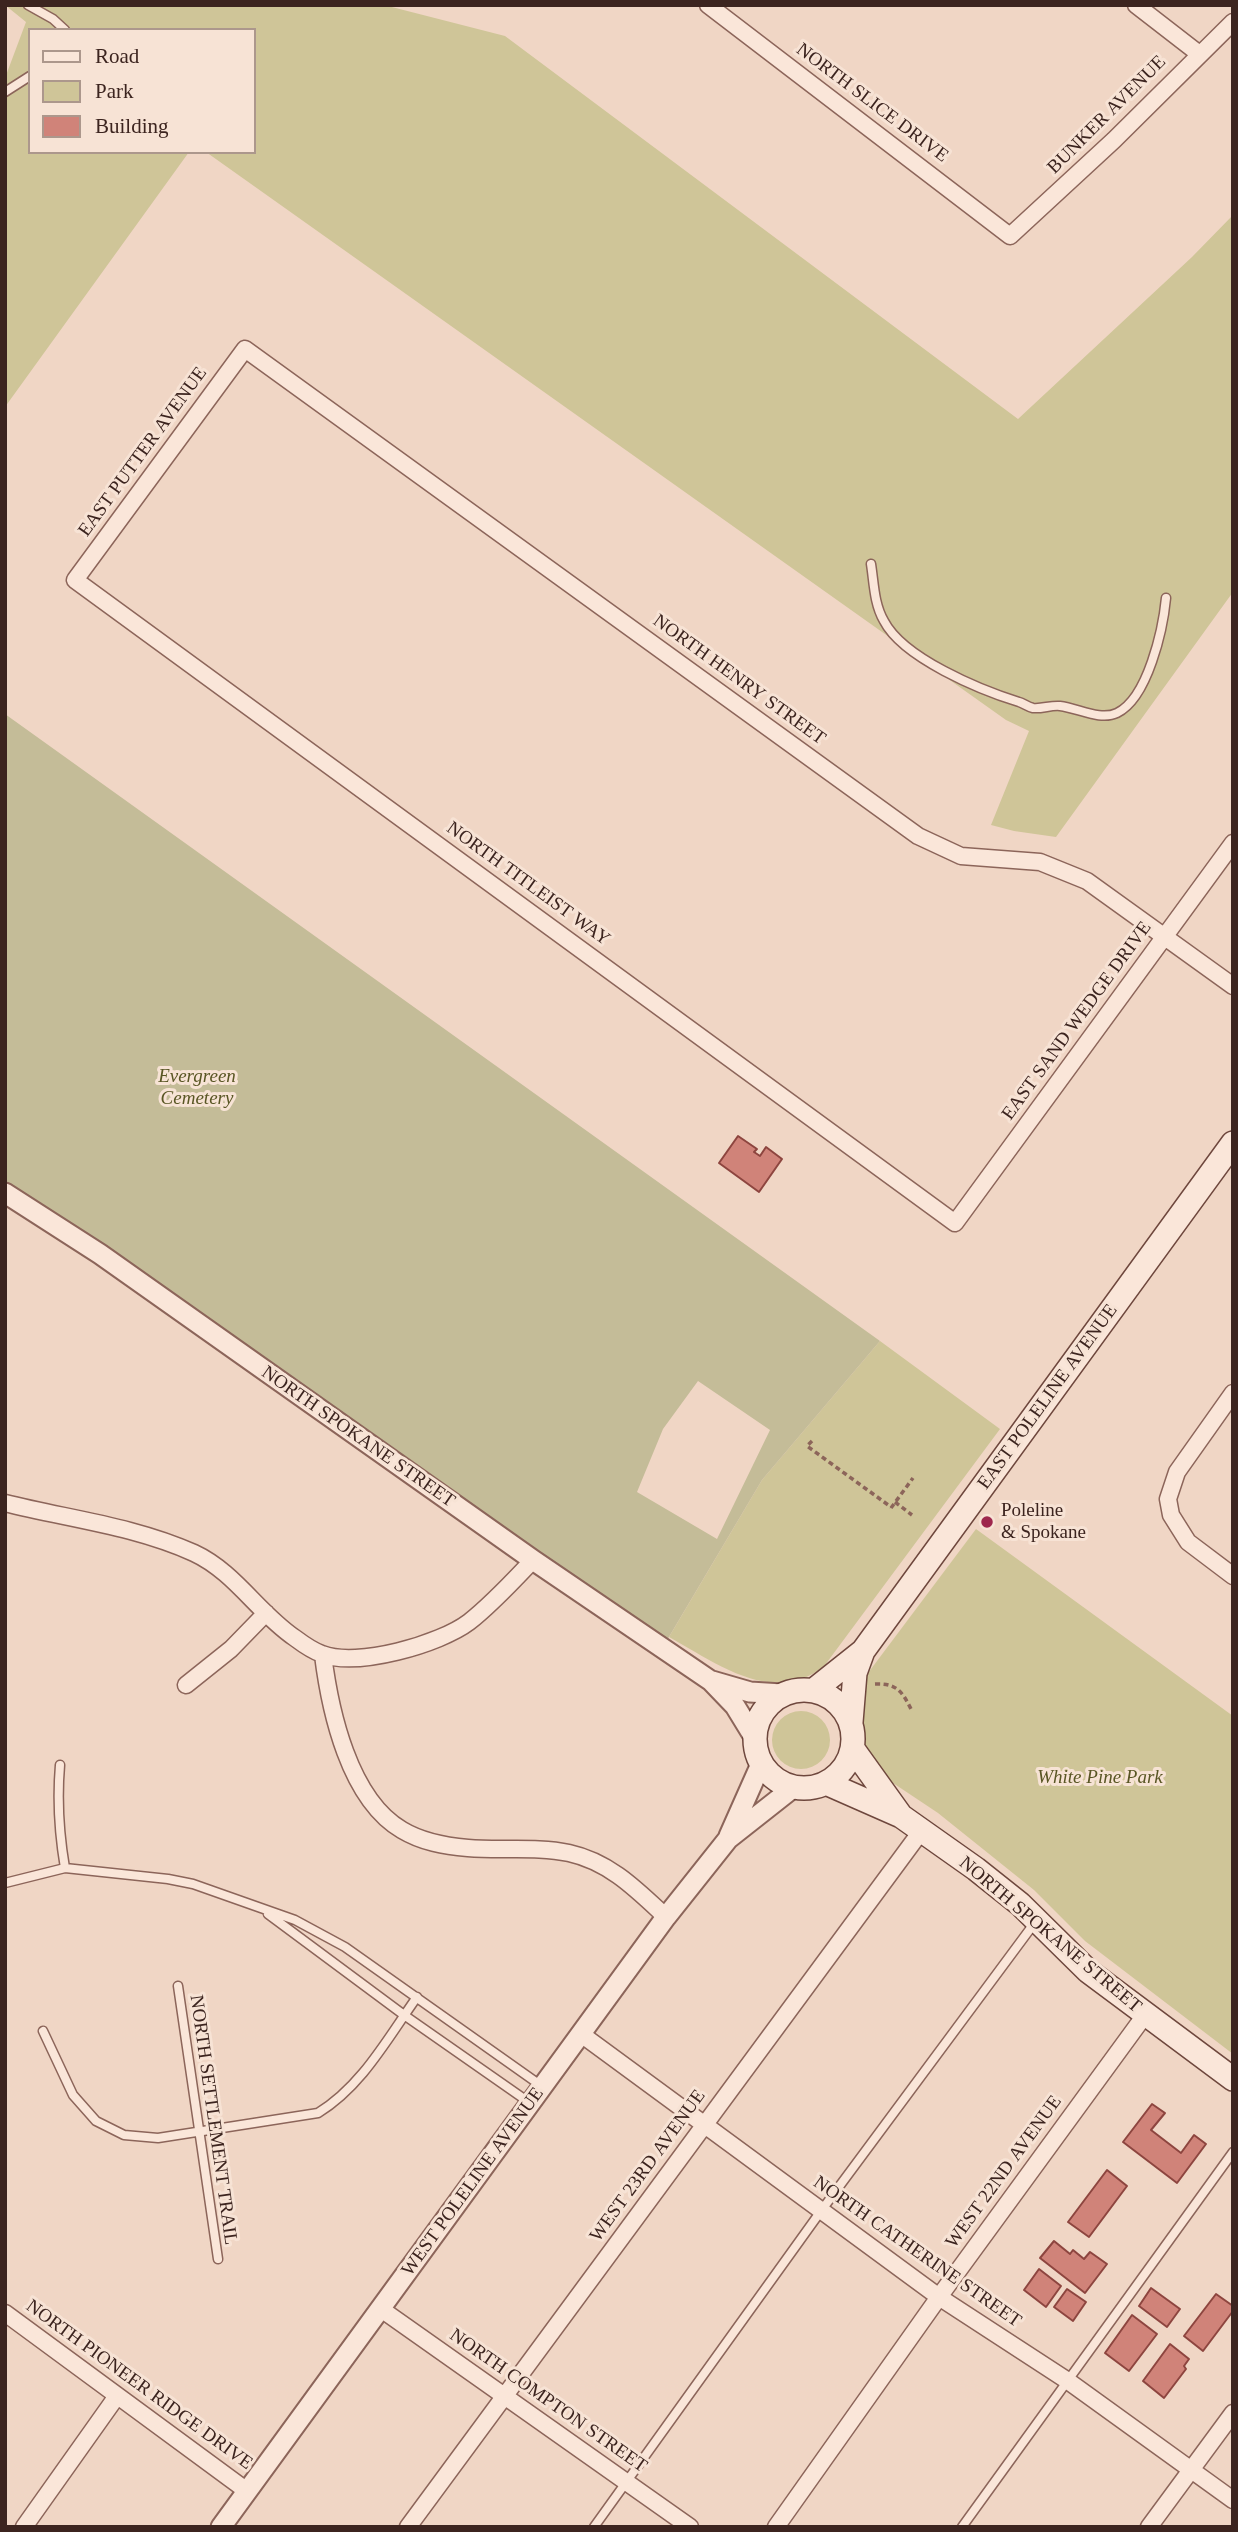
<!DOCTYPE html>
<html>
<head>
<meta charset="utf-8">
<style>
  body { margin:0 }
  #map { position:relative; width:1238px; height:2532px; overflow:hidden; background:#f0d6c5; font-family:Georgia,serif }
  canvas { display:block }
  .frame { position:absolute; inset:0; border:7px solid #3c241f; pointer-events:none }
  .legend { position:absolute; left:28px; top:28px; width:228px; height:126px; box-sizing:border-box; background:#f7e3d5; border:2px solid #ac978c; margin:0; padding:9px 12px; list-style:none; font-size:21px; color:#3c241f }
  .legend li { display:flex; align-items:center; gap:14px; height:35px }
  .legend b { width:35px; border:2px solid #ac978c }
</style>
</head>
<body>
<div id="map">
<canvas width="1238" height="2532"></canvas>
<div class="frame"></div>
<ul class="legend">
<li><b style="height:9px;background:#fae6d9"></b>Road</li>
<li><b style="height:19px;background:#cfc598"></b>Park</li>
<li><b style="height:19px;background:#d08379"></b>Building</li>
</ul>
</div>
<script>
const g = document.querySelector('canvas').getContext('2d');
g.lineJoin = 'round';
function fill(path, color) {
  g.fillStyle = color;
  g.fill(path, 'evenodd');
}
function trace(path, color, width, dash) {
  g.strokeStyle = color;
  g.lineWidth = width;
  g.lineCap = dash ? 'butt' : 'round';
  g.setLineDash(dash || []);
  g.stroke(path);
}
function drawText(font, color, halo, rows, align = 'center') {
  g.font = font + ' Georgia,serif';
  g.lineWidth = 6;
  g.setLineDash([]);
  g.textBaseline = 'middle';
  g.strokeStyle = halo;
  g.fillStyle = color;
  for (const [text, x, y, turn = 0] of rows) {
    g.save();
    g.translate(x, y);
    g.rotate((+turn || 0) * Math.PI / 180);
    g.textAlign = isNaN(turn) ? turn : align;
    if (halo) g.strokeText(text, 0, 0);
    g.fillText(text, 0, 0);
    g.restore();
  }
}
const green = new Path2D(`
  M 5,5 L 384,5 L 505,36 L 1018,419 L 1192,257 L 1233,215 L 1233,592 L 1056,837 L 1014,831 L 991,825 L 1029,731 L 1006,720 L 206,152 L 254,152 L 254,30 L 30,30 L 30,152 L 189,152 L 5,407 L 5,78 L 26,22 Z
  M 880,1341 L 1000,1429 L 825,1665 C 775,1708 716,1663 669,1637 L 762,1480 Z
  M 976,1529 L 1233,1716 L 1233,2054 L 1085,1941 L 1034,1890 L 938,1813 L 893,1783 L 872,1764 L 861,1742 L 858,1728 L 861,1688 L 868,1673 Z
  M772 1740a29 29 0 1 1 58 0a29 29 0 1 1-58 0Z`);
const cemetery = new Path2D(`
  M 5,714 L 880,1341 L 762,1480 L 663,1647 L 5,1194 ZM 698,1381 L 770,1430 L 717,1539 L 637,1492 L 663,1429 Z`);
const building = new Path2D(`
  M 738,1136 L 757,1149 L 754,1152 L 760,1156 L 766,1147 L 782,1159 L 759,1192 L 719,1163 Z
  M 1152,2104 L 1165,2113 L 1151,2130 L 1181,2153 L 1194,2135 L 1206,2144 L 1177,2183 L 1123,2142 Z
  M 1107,2170 L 1127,2186 L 1089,2237 L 1068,2222 Z
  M 1054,2241 L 1070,2254 L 1073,2250 L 1084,2259 L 1090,2252 L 1107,2264 L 1085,2293 L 1040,2258 Z
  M 1039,2269 L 1061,2286 L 1046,2307 L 1024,2290 Z
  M 1151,2288 L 1180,2309 L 1167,2327 L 1139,2306 Z
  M 1067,2289 L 1086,2302 L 1073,2321 L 1054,2307 Z
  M 1216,2294 L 1233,2306 L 1233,2311 L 1203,2351 L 1184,2336 Z
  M 1132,2315 L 1157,2334 L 1129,2371 L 1105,2353 Z
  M 1170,2344 L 1189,2359 L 1184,2366 L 1186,2369 L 1164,2398 L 1143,2381 Z`);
const path = new Path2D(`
  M 812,1441 L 807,1446 L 891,1507
  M 895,1502 L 912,1515
  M 891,1508 L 913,1478
  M 875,1684 C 896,1683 902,1691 911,1709`);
const service = new Path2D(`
  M 28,5 L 53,19 L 65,30
  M 5,92 L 30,76
  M 871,564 C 874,583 874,604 884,621 C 903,658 980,690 1019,702 C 1023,703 1028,707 1033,708 C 1042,709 1051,705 1060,706 C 1078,708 1100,721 1117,713 C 1148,698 1163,629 1166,598
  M 60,1765 C 57,1800 59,1833 65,1868
  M 5,1883 L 65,1868 L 168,1879 L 193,1884 L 295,1920 L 345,1947 L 543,2087
  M 268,1914 L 404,2015 L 530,2103
  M 178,1986 L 218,2259
  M 43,2031 L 73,2095 L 96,2121 L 124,2135 L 158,2138 L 318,2113 C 362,2086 387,2039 417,1997
  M 594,2527 L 821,2211 L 1036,1921
  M 962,2527 L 1233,2152`);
const minor = new Path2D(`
  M 708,5 L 1010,236 L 1114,140 L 1233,22
  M 1136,5 L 1198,53
  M 1233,843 L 955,1223 L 75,580 L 245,349 L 918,836 L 961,856 L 1040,862 L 1087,881 L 1233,986
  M 1233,1393 L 1177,1472 L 1168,1499 L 1171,1515 L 1188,1542 L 1233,1576
  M 5,1503 C 69,1519 134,1526 194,1553 C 235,1572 258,1613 295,1638 C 303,1644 313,1651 322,1654 C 357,1668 440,1644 469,1622 C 492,1604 513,1581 533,1560
  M 323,1655 C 330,1711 349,1799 402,1830 C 422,1842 444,1846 468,1848 C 501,1851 537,1846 569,1853 C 610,1862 637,1890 666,1917
  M 186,1685 L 231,1649 L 266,1613
  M 581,2034 L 939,2297 L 1068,2381 L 1233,2500
  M 381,2309 L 690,2527
  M 5,2313 L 247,2491
  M 24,2527 L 117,2396
  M 408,2527 L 922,1830
  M 776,2527 L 939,2297 L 1145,2015
  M 1149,2527 L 1233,2413`);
const tertiary = new Path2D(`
  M 5,1193 L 100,1254 L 533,1560 L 711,1681 L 735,1706 L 754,1737
  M 712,1681 L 750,1692 L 782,1694
  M 729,1836 L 761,1764
  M 221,2527 L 666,1917 L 728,1839 L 794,1787`);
const secondary = new Path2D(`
  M755 1739a49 49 0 1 1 98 0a49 49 0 1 1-98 0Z
  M 814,1690 L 863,1651 L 1233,1143
  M 851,1722 L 855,1673 L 863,1651
  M 853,1749 L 901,1816
  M 826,1783 L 901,1816 L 976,1869 L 1020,1904 L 1088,1971 L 1233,2079`);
const markers = [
  [987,1522,7,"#9e274d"]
];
const streetNames = [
  ["NORTH SLICE DRIVE",872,103,37],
  ["BUNKER AVENUE",1107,115,-45],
  ["EAST PUTTER AVENUE",143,452,-54],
  ["NORTH HENRY STREET",739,680,36],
  ["NORTH TITLEIST WAY",528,884,36],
  ["EAST SAND WEDGE DRIVE",1077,1021,-54],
  ["EAST POLELINE AVENUE",1048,1397,-54],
  ["NORTH SPOKANE STREET",358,1437,35],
  ["NORTH SPOKANE STREET",1050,1935,40],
  ["NORTH SETTLEMENT TRAIL",213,2120,82],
  ["WEST 23RD AVENUE",648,2166,-54],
  ["WEST 22ND AVENUE",1004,2172,-54],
  ["WEST POLELINE AVENUE",473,2182,-54],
  ["NORTH CATHERINE STREET",917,2252,35],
  ["NORTH PIONEER RIDGE DRIVE",139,2385,36],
  ["NORTH COMPTON STREET",548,2401,35]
];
const parkNames = [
  ["Evergreen",197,1077],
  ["Cemetery",197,1099],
  ["White Pine Park",1100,1778]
];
const poiNames = [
  ["Poleline",1001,1511],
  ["& Spokane",1001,1533]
];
fill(green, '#cfc598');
fill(cemetery, '#c4bc98');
fill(building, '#d08379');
trace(building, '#8d453f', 2);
trace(service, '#8c655a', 11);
trace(minor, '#8c655a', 19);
trace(tertiary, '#8c655a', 23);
trace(secondary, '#6e473d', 26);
trace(path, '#8c655a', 3.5, [5, 3.5]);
trace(service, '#fae6d9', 8);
trace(minor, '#fae6d9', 16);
trace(tertiary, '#fae6d9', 19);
trace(secondary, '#fae6d9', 23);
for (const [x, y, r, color] of markers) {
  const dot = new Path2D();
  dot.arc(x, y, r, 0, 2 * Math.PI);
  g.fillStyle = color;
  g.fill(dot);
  trace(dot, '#f7e3d5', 2.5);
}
drawText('19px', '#3c241f', '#f7e3d5', streetNames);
drawText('italic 19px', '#595624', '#f7e3d5', parkNames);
drawText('19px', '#3c241f', '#f7e3d5', poiNames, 'left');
</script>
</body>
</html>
